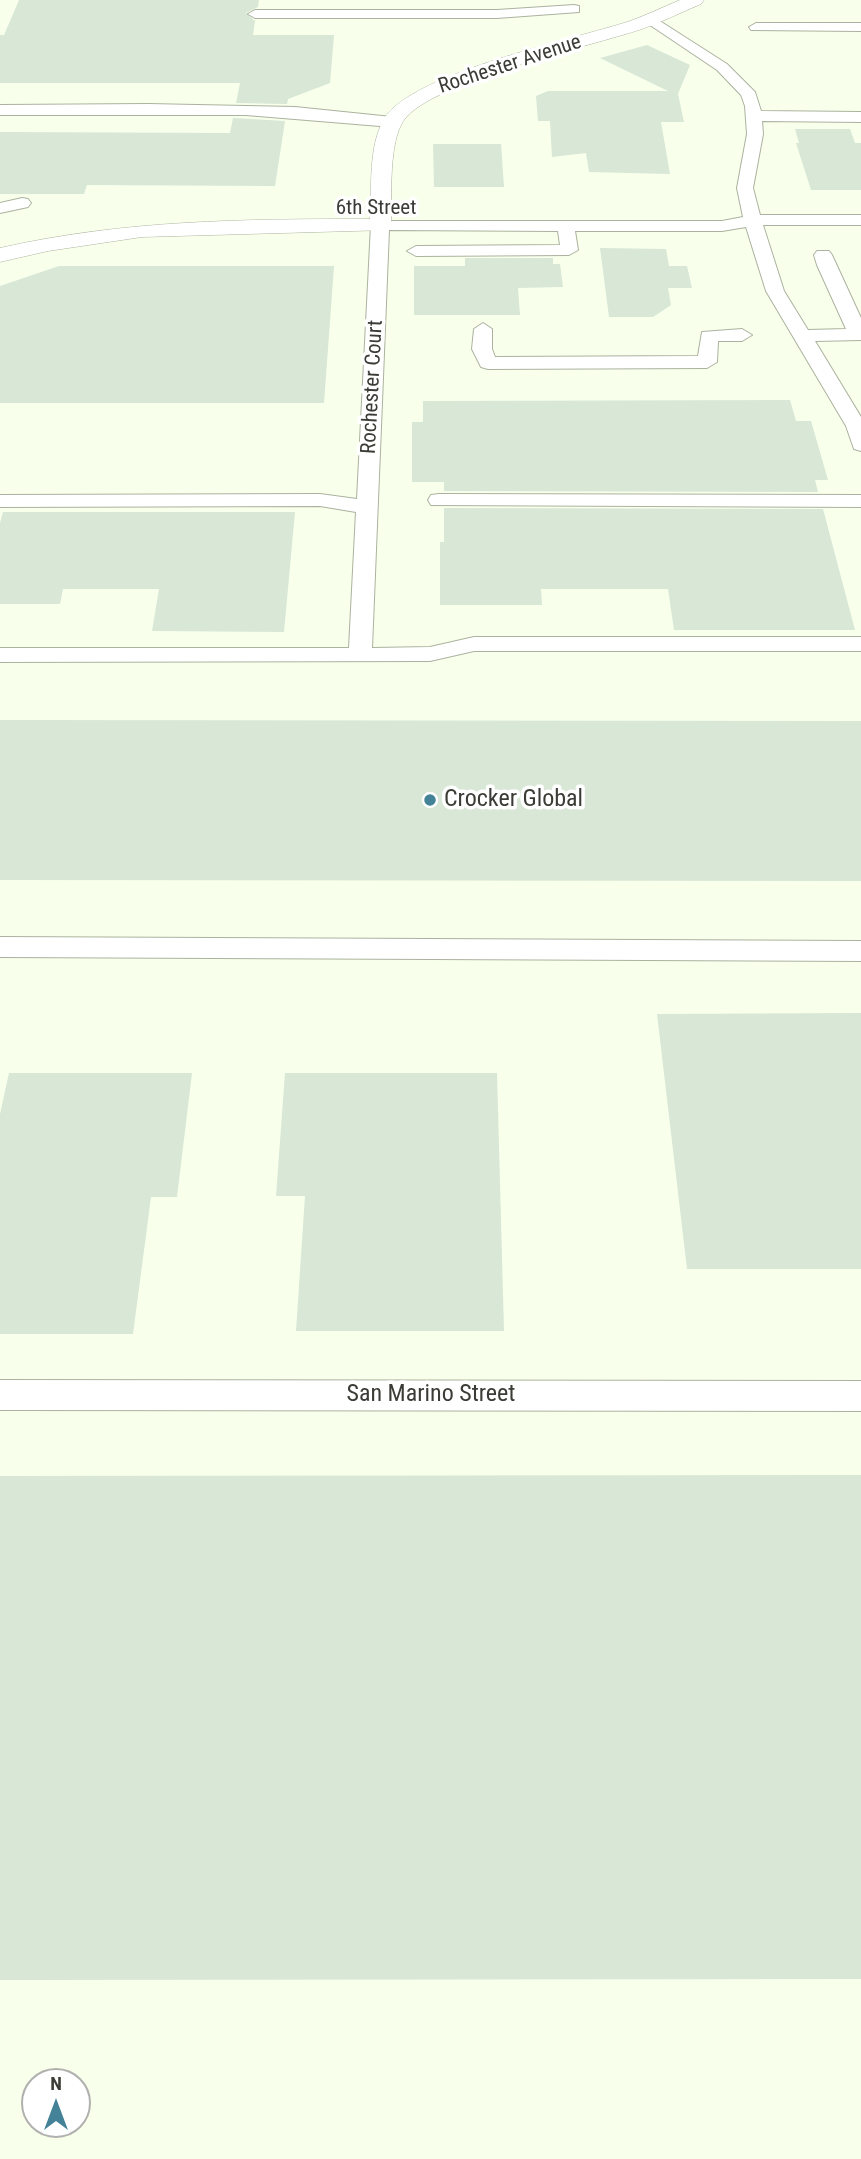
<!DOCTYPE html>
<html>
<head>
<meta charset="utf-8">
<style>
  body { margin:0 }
  #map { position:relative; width:861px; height:2159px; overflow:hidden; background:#f8ffeb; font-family:"Roboto Condensed",sans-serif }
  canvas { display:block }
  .north { position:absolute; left:21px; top:2068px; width:70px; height:70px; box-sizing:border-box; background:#fff; border:2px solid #b0b1ae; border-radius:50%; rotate:0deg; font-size:19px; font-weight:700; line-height:28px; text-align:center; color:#3a3c35 }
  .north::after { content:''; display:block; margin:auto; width:24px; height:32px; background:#438297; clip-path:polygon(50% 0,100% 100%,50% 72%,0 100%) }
</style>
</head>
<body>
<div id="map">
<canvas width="861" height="2159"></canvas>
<div class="north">N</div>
</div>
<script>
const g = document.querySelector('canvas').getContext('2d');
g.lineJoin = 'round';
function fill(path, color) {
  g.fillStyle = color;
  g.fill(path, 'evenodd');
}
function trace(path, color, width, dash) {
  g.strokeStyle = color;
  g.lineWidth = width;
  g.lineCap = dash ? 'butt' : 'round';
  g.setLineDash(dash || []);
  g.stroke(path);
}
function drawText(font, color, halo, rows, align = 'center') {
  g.font = font + ' "Roboto Condensed",sans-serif';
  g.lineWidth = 7;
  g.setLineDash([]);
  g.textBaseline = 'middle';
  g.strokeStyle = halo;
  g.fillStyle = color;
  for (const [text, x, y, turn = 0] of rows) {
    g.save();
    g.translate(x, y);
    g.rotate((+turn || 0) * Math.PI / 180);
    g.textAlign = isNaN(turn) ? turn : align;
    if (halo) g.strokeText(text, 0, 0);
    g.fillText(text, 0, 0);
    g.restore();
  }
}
const building = new Path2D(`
  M 19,0 L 259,0 L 258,7 L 246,13 L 255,21 L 253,35 L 334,35 L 330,83 L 288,99 L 287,104 L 236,103 L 240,83 L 0,83 L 0,35 L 4,35 Z
  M 647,45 L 690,65 L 678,94 L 684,122 L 661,122 L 670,174 L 589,172 L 586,153 L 552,157 L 550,121 L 538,121 L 536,96 L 548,91 L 668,91 L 600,58 Z
  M 233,118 L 285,121 L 275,186 L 87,185 L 84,194 L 0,194 L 0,132 L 230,133 Z
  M 795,129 L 850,129 L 855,143 L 861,143 L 861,190 L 811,190 L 796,143 L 799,143 Z
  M 433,144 L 501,144 L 504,187 L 434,187 Z
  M 600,248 L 666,249 L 669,266 L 687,266 L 692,288 L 668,288 L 671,305 L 653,317 L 609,317 Z
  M 465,258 L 553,258 L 553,264 L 560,264 L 563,287 L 518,288 L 520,315 L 414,315 L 414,266 L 465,266 Z
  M 59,266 L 334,266 L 324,403 L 0,403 L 0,286 Z
  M 790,400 L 796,421 L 811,421 L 828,480 L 815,480 L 818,492 L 444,491 L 444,482 L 412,482 L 412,422 L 423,422 L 423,401 Z
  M 444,508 L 823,509 L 855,630 L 674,630 L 668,589 L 541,589 L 542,605 L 440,605 L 440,542 L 444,542 Z
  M 3,512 L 295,512 L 284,632 L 152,631 L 159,589 L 63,589 L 60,604 L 0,604 L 0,523 Z
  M 0,720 L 861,721 L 861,881 L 0,880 Z
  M 861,1013 L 861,1269 L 687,1269 L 657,1014 Z
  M 9,1073 L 192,1073 L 177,1197 L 151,1197 L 133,1334 L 0,1334 L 0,1114 Z
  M 285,1073 L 497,1073 L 504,1331 L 296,1331 L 305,1196 L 276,1196 Z
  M 861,1475 L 861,1979 L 0,1980 L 0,1476 Z`);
const minor = new Path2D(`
  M 574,5 L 579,6 L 579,12 L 497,18 L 255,18 L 248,14 L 255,10 L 497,10 Z
  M 652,16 L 727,64 L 755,92 L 761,111 L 861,112 L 861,122 L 762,121 L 763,134 L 753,188 L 760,215 L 861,215 L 861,225 L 763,225 L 784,291 L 808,330 L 846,329 L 817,265 L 814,255 L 817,251 L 829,251 L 832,255 L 861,318 L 861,340 L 815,341 L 861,417 L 861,451 L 854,449 L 846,426 L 766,291 L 746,227 L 722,231 L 575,231 L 578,250 L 569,255 L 416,256 L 407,251 L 416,246 L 560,245 L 558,231 L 389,230 L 372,648 L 430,647 L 474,637 L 861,637 L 861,651 L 474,651 L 430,661 L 0,662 L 0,648 L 349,648 L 356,512 L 320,506 L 0,507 L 0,495 L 320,494 L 357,499 L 371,225 L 374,221 L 722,221 L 743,217 L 737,188 L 747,134 L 745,106 L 741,95 L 717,70 L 647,23 L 645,20 Z
  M 756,23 L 861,23 L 861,31 L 751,30 L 749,27 Z
  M 148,104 L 295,107 L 392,117 L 400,122 L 392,127 L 246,115 L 0,115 L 0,105 Z
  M 22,198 L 28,199 L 31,203 L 28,207 L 0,213 L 0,203 Z
  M 483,323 L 492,329 L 492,349 L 495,357 L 698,356 L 702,332 L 742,329 L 752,335 L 742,341 L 718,341 L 717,362 L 707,368 L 488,369 L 481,367 L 472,349 L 474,329 Z
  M 439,494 L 861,495 L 861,507 L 431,505 L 428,500 L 431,495 Z
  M 0,937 L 861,941 L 861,961 L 0,957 Z
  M 0,1380 L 861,1381 L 861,1411 L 0,1410 Z`);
const major = new Path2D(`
  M 680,0 L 704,0 L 701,4 C 682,12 662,22 642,29 C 591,46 431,82 404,120 C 388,143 392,197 391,225 L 388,230 L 142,237 L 48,251 L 0,262 L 0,248 C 123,220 245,219 370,219 C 372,187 368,147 384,119 C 411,73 576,39 630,21 C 647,15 663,7 680,0 Z`);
const markers = [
  [430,800,7,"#438297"]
];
const farStreetnames = [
  ["Rochester Avenue",510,65,-18],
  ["6th Street",376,209],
  ["Rochester Court",373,387,-87]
];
const poiNames = [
  ["Crocker Global",444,800]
];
const streetNames = [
  ["San Marino Street",431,1395]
];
fill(building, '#d8e7d6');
trace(minor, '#abb29f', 2);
trace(major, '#abb29f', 1);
fill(minor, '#fff');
fill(major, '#fff');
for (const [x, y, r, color] of markers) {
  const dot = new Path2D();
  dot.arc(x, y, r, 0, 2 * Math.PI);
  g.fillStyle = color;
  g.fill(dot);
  trace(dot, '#fff', 2.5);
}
drawText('21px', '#3a3c35', '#fff', farStreetnames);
drawText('24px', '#3a3c35', '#fff', poiNames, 'left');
drawText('24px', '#3a3c35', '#fff', streetNames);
</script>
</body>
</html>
